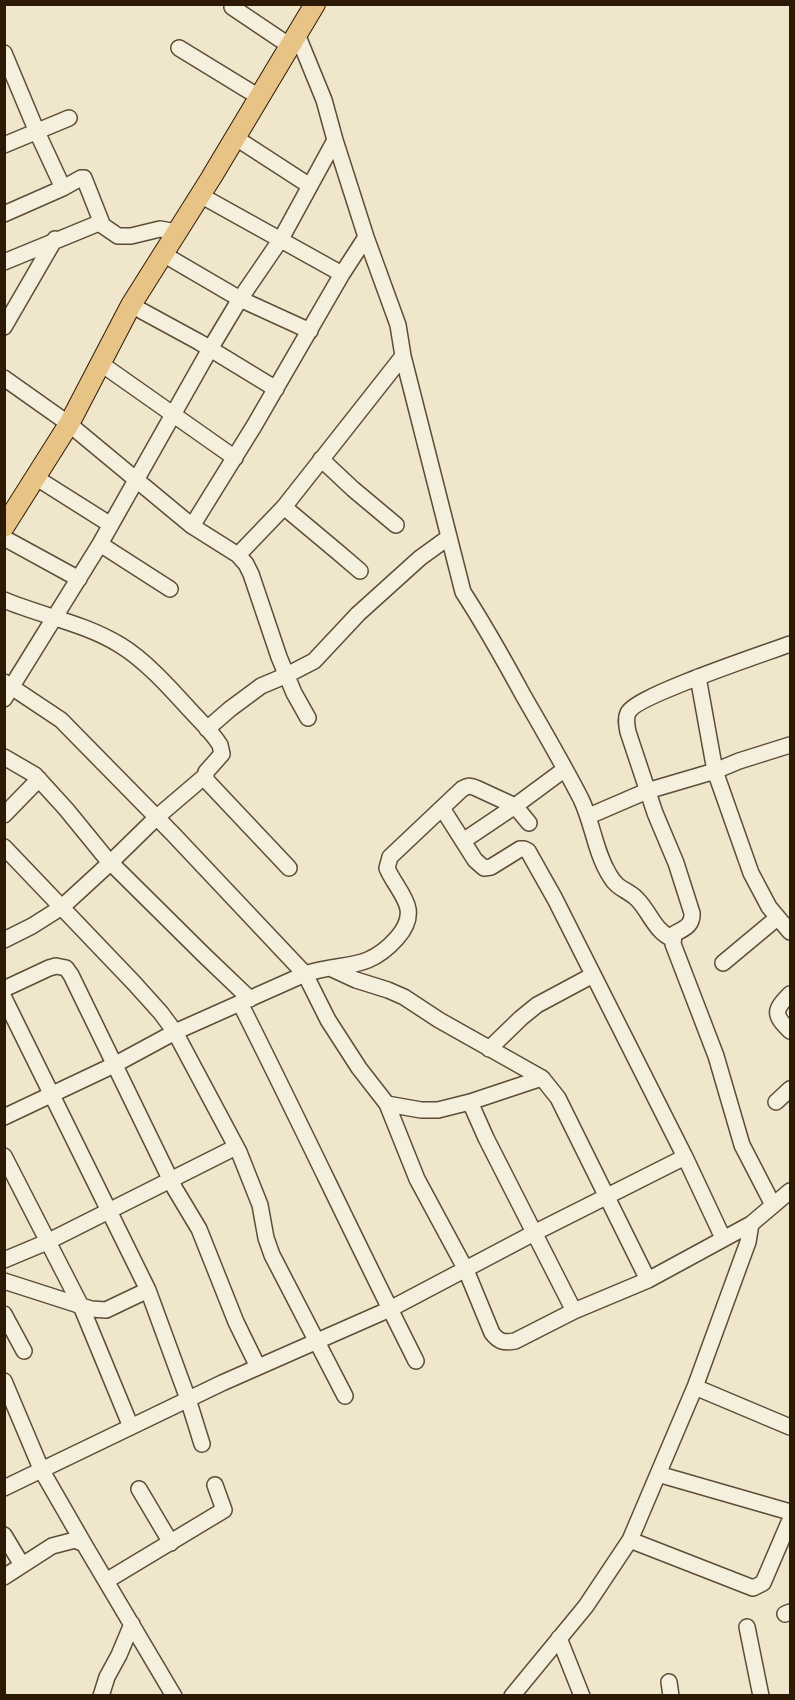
<!DOCTYPE html>
<html>
<head>
<meta charset="utf-8">
<style>
  body { margin:0 }
  #map { position:relative; width:795px; height:1700px; overflow:hidden; background:#efe6cb; font-family:"Gentium Book Plus",serif }
  canvas { display:block }
  .frame { position:absolute; inset:0; border:6px solid #2c1a06; pointer-events:none }
</style>
</head>
<body>
<div id="map">
<canvas width="795" height="1700"></canvas>
<div class="frame"></div>
</div>
<script>
const g = document.querySelector('canvas').getContext('2d');
g.lineJoin = 'round';
function trace(path, color, width, dash) {
  g.strokeStyle = color;
  g.lineWidth = width;
  g.lineCap = dash ? 'butt' : 'round';
  g.setLineDash(dash || []);
  g.stroke(path);
}
const minor = new Path2D(`
  M 232,7 L 290,46
  M 297,34 L 324,100 L 335,140 L 366,237 L 398,325 L 403,356 L 463,592 C 485,626 504,660 523,695 C 543,730 563,764 581,799 C 593,824 595,852 610,876 C 618,890 627,889 637,899 C 650,912 655,932 673,939
  M 179,48 L 259,97
  M 4,53 L 37,132 L 63,188
  M 236,138 L 310,186
  M 4,145 L 69,118
  M 200,195 L 342,274
  M 4,214 L 63,188 L 81,178 L 84,178 L 101,221 L 99,223 L 4,262
  M 99,223 L 118,236 L 131,236 L 160,229 L 177,232
  M 163,254 L 240,299 L 310,331
  M 131,305 L 199,342 L 276,389
  M 4,327 L 55,239
  M 100,363 L 235,458
  M 4,378 L 69,424 L 192,526 L 238,555 L 246,564 L 251,574 L 279,657 L 294,693 L 308,718
  M 321,459 L 353,489 L 396,525
  M 35,477 L 111,525
  M 284,507 L 339,553 L 360,571
  M 192,526 L 254,426 L 342,274 L 366,237
  M 4,538 L 79,579
  M 100,544 L 170,589
  M 238,555 L 284,507 L 403,356
  M 4,600 C 42,616 84,623 120,645 C 145,660 170,688 190,710 C 200,721 212,732 220,745 L 222,754 L 206,772 L 206,780 L 289,868
  M 698,677 L 715,771 L 751,873 L 769,907 L 790,932
  M 4,682 L 61,720 L 173,834 L 305,974 L 328,1020 L 359,1068 L 387,1104 L 421,1110 L 438,1110 L 470,1102 L 542,1078 L 558,1098 L 648,1280
  M 4,699 L 100,544 L 210,349 L 240,299 L 281,239 L 335,140
  M 207,729 L 230,709 L 261,686 L 287,675 L 314,661 L 358,614 L 420,558 L 449,537
  M 4,757 L 35,775 L 66,809 L 106,858 L 205,956 L 250,999
  M 442,808 L 475,860 L 484,868 L 491,867 L 520,849 L 524,849 L 528,851 L 555,899 L 685,1157 L 723,1238
  M 4,815 L 39,779
  M 589,816 L 647,791 L 715,771 L 739,761 L 790,745
  M 463,841 L 515,806 L 565,769
  M 4,847 L 134,983 L 161,1013 L 175,1032 L 239,1152 L 260,1205 L 266,1238 L 272,1255 L 345,1396
  M 4,940 L 32,926 L 62,907 L 111,862 L 157,817 L 205,776
  M 723,963 L 777,918
  M 330,968 L 356,980 L 388,990 L 404,997 L 439,1020 L 542,1078
  M 4,989 L 49,968 L 56,966 L 66,968 L 71,975 L 175,1189 L 199,1229 L 236,1322 L 258,1367
  M 790,994 C 773,1011 774,1015 790,1031
  M 4,998 L 148,1290 L 106,1310 L 91,1309 L 4,1281
  M 240,1003 C 300,1122 356,1242 416,1361
  M 489,1049 L 521,1018 L 537,1005 L 593,975
  M 470,1102 L 486,1138 L 574,1311
  M 776,1102 L 790,1089
  M 387,1104 L 417,1179 L 466,1270 L 492,1333 C 499,1342 504,1343 515,1341 L 574,1311 L 648,1280 L 751,1224 L 790,1191
  M 4,1117 L 114,1065 L 175,1032 L 305,974 C 343,961 366,973 397,938 C 404,930 410,921 408,909 C 406,896 392,881 387,868 L 390,857 L 462,789 C 467,786 470,785 476,788 L 515,806 L 529,823
  M 4,1156 L 81,1306 L 131,1427
  M 773,1205 L 742,1145 L 716,1056 L 673,944 L 674,934 C 683,929 693,926 692,913 L 676,863 L 655,813 L 628,732 C 627,726 625,719 628,713 C 635,696 766,653 790,644
  M 4,1260 L 47,1242 L 236,1147
  M 148,1290 L 188,1399 L 202,1444
  M 4,1314 L 24,1351
  M 4,1381 L 42,1471 L 84,1544
  M 695,1387 L 790,1427
  M 658,1474 L 790,1512
  M 4,1488 L 222,1383 L 390,1309 L 534,1233 L 685,1157
  M 139,1489 L 171,1543
  M 4,1535 L 22,1565
  M 630,1540 L 753,1588 L 763,1583 L 790,1520
  M 4,1577 L 52,1546 L 75,1540 L 84,1544 L 174,1696
  M 106,1581 L 224,1510 L 215,1485
  M 785,1614 L 790,1612
  M 747,1627 L 761,1696
  M 559,1638 L 582,1696
  M 669,1682 L 671,1696
  M 101,1696 L 107,1677 L 119,1655 L 132,1624
  M 512,1696 L 586,1606 L 630,1540 L 695,1387 L 748,1242 L 751,1224`);
const major = new Path2D(`
  M 4,527 L 69,424 L 131,305 L 211,178 L 315,4`);
trace(minor, '#5d4d37', 18);
trace(major, '#2c1a06', 22);
trace(minor, '#f5efdd', 15);
trace(major, '#e8c386', 20);
</script>
</body>
</html>
